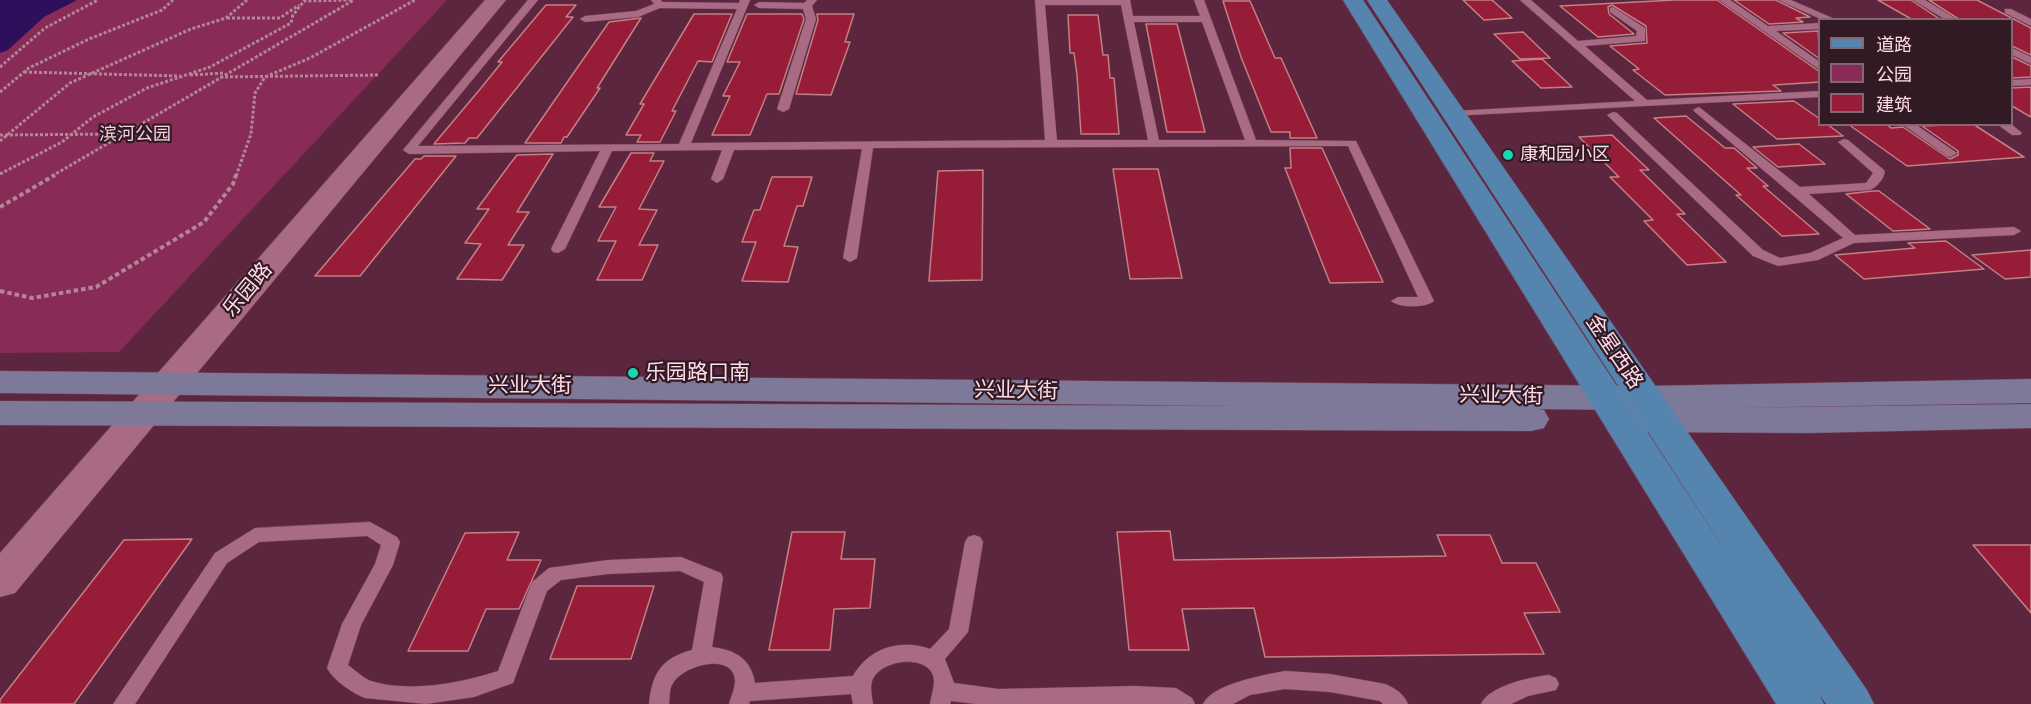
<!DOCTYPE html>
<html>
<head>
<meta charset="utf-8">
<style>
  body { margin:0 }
  #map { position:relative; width:2031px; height:704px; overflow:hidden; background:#5c273e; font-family:"PT Sans Narrow","Noto Sans SC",sans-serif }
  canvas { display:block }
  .legend { position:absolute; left:1818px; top:18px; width:195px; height:108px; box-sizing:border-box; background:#321a24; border:2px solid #846772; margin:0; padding:8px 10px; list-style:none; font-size:18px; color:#fedbe7 }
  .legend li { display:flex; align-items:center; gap:12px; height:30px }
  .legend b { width:30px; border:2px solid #846772 }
</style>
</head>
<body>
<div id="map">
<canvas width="2031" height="704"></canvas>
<ul class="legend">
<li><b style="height:8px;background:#5584ae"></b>道路</li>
<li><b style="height:16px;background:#882b57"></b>公园</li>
<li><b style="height:16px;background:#971c37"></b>建筑</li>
</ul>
</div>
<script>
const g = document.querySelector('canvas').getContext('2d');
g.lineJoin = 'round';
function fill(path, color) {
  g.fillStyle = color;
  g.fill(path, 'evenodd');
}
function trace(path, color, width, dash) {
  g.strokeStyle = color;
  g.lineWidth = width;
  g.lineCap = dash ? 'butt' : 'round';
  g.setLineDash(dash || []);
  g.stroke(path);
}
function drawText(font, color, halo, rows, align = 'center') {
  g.font = font + ' "PT Sans Narrow","Noto Sans SC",sans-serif';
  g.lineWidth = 4.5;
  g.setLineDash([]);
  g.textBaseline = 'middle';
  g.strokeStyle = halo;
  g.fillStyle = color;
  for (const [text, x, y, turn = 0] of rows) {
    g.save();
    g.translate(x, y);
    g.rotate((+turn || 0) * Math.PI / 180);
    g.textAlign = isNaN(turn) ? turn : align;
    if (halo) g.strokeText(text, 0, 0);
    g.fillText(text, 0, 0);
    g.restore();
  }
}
const green = new Path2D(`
  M 0,0 L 447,0 L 119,352 L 0,353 Z`);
const water = new Path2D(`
  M 0,0 L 77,0 L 44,17 L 8,50 L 0,53 Z`);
const building = new Path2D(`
  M 1463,0 L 1492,0 L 1512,18 L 1484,20 Z
  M 1675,0 L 1717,0 L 1820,72 L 1820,82 L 1773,85 L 1781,91 L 1665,95 L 1633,70 L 1639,69 L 1610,46 L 1647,43 L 1646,26 L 1612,5 L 1608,7 L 1609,14 L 1634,34 L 1598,37 L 1560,6 Z
  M 1734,0 L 1776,0 L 1810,17 L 1796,18 L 1803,22 L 1769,24 Z
  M 1878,0 L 1911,0 L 1941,20 L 1913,20 Z
  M 1929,0 L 1977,0 L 2031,28 L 2031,55 L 2012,46 L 2012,20 L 1960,20 Z
  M 1223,1 L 1250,1 L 1275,58 L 1281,58 L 1317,138 L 1290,138 L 1290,132 L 1271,132 L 1241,57 Z
  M 546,5 L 576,5 L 566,17 L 573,17 L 477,138 L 469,138 L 465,143 L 434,144 L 481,88 L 502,62 L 498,62 Z
  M 694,14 L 732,14 L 712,62 L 698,61 L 672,111 L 676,111 L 660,142 L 637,142 L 641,135 L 626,135 L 644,104 L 640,104 Z
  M 747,14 L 802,14 L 804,19 L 779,94 L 767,94 L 750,135 L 712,135 L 730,96 L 723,96 L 740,62 L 727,62 Z
  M 817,14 L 854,14 L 845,42 L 850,42 L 831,95 L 796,94 L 818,20 Z
  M 1068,15 L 1098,15 L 1103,55 L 1108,55 L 1110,78 L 1114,78 L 1119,134 L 1081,134 L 1077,75 L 1074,53 L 1070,53 Z
  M 641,18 L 597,88 L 600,88 L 567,137 L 564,137 L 561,143 L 525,143 L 609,22 Z
  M 1146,24 L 1177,24 L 1205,132 L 1167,132 Z
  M 1818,31 L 1820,59 L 1783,33 Z
  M 1523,32 L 1550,58 L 1520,59 L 1494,34 Z
  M 2012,57 L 2031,66 L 2031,77 L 2012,78 Z
  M 1542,59 L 1572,87 L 1541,88 L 1512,61 Z
  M 2031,87 L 2031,117 L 2012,106 L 2012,88 Z
  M 1794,101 L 1820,119 L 1820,124 L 1827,124 L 1843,136 L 1777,139 L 1733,104 Z
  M 1686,116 L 1725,148 L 1734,148 L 1757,168 L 1747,168 L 1768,186 L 1763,186 L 1819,234 L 1782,236 L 1736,195 L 1741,195 L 1654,118 Z
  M 1848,124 L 1886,124 L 1891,128 L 1903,127 L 1950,159 L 1958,155 L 1958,151 L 1922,126 L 1973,124 L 2024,157 L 1907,166 Z
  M 1612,135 L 1649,170 L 1640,170 L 1685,214 L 1677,214 L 1726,262 L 1687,265 L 1644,221 L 1653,220 L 1610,177 L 1619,177 L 1579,137 Z
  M 1799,144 L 1825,164 L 1778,167 L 1753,147 Z
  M 1290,148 L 1322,148 L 1383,282 L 1330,283 L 1285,168 L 1291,168 Z
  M 631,153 L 654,153 L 650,161 L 664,161 L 639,209 L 657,210 L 639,245 L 658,245 L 642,280 L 597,280 L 616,241 L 598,241 L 616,207 L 599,207 Z
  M 553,154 L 517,212 L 529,212 L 508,245 L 524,245 L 502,280 L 457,279 L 481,244 L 465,243 L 489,209 L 477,209 L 510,164 L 517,155 Z
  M 424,156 L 456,156 L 360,276 L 315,276 L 415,159 L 421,159 Z
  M 1113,169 L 1158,169 L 1182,278 L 1130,279 Z
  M 983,170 L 982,280 L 929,281 L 938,171 Z
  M 772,177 L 812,177 L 803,206 L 797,206 L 784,246 L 798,247 L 788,282 L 742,281 L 756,242 L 742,242 L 754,210 L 760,210 Z
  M 1873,191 L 1879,191 L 1930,229 L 1893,231 L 1846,194 Z
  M 1946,241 L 1984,269 L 1864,279 L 1835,255 L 1915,248 L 1908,243 Z
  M 2031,250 L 2031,277 L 2005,279 L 1972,255 Z
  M 1170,531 L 1174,560 L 1446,556 L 1437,535 L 1490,535 L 1502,563 L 1536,563 L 1560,612 L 1524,613 L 1544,654 L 1265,657 L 1254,608 L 1182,609 L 1189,650 L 1129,650 L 1117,532 Z
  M 519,532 L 507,560 L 541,560 L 519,609 L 486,609 L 468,651 L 408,651 L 465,533 Z
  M 792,532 L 845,532 L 841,559 L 875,559 L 870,608 L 834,609 L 830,650 L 769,650 Z
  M 192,539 L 74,704 L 0,704 L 0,700 L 124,540 Z
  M 1973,545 L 2031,545 L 2031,613 Z
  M 577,586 L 654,586 L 631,659 L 550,659 Z`);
const pathFar1 = new Path2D(`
  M 227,18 L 280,18 L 299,5
  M 0,67 L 45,28 L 98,0
  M 24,72 L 180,76
  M 190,75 L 225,73
  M 220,77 L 378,75
  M 0,92 L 29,68 L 89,39 L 162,10 L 173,0
  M 0,135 L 122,134
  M 0,141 L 70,83 L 191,29 L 226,18 L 247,0
  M 0,174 L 62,142 L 93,117 L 147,88 L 210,67 L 291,23 L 293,15 L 304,1 L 352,0
  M 52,176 L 354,0
  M 236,176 L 251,134 L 255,93 L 265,77 L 310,58 L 415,0`);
const path = new Path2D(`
  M 0,207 L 55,175
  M 0,291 L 32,298 L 96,287 L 204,222 L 233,184 L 236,175`);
const service = new Path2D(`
  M 528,0 L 538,0 L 418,146 L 679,144 L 737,9 L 660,8 L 638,17 L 585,22 L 580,19 L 585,16 L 636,11 L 654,4 L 651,0 L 661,0 L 662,2 L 739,3 L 740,0 L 750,0 L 691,143 L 1045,140 L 1035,0 L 1130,0 L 1133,16 L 1200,16 L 1194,0 L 1204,0 L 1256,140 L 1356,141 L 1434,301 C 1426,308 1399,308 1391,301 L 1398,297 L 1418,297 L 1348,146 L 873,148 L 857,258 L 850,262 L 843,258 L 862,149 L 734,150 L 723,179 L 717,183 L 711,179 L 722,150 L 612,151 L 565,249 L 558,253 L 553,252 L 551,249 L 600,151 L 409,154 L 403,150 ZM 1045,5 L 1121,5 L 1148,140 L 1057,140 ZM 1134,22 L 1202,22 L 1245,140 L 1159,140 Z
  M 807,0 L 817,0 L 812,6 L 816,19 L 789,109 L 783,112 L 777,109 L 806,19 L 803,9 L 759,8 L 754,5 L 759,2 L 804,3 Z
  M 1520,0 L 1531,0 L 1578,41 L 1636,36 L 1637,31 L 1610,12 L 1610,8 L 1613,7 L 1645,28 L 1645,41 L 1585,46 L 1647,100 L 1820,91 L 1820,97 L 1450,116 L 1448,114 L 1454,111 L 1635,101 Z
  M 1719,0 L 1730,0 L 1768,26 L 1820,23 L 1820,29 L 1776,31 L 1820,62 L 1820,70 Z
  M 1778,0 L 1791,0 L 1837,20 L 1823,20 Z
  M 1913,0 L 1925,0 L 1958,20 L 1946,20 Z
  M 2005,9 L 2011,9 L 2031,19 L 2031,26 L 2005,13 Z
  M 2012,48 L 2031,57 L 2031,64 L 2012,55 Z
  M 2031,79 L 2031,85 L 2012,86 L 2012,80 Z
  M 1699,107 L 1800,187 L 1866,183 L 1873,173 L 1838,142 L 1844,139 L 1848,140 L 1884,170 C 1887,176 1876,188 1870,190 L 1809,194 L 1855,235 L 2014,227 L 2021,231 L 2014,235 L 1854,243 L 1818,260 L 1778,266 L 1753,256 L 1607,115 L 1613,112 L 1617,113 L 1763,250 L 1780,258 L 1810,253 L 1843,238 L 1695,112 L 1693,110 Z
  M 1902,124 L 1915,124 L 1957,153 L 1951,157 L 1947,156 Z
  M 1997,124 L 2011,124 L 2022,133 L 2020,135 L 2012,135 Z
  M 370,522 L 397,537 L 400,542 L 393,565 L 361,625 L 348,665 C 355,670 363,678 371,681 C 409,693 462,683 498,671 L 530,587 L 532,582 L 549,568 L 608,560 L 681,557 L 721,573 L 723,578 L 712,647 C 736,650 751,659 755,683 L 853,676 C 868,649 899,638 930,649 L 949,629 L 965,542 L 968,537 L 974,535 L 980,537 L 983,542 L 968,632 L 945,659 L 954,683 L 999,689 L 1135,686 L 1176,688 L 1192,698 L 1195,704 L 976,704 L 951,701 L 950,704 L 930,704 C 931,697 934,688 934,681 C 933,653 880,658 872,681 C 870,688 872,697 873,704 L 853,704 L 851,694 L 750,701 L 749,704 L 729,704 C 731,697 735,688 735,681 C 734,651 681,665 672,685 C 669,690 670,698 669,704 L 649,704 C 652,674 661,658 692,650 L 704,582 L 680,571 L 608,574 L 561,580 L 547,591 L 513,683 L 474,697 L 426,704 L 365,698 C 352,693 333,680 327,668 L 342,624 L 375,564 L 381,545 L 367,536 L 259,542 L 227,563 L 135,704 L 113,704 L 215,553 L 255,528 Z
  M 1285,671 L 1330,674 L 1385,684 C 1395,688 1404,694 1408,704 L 1383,704 L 1380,701 L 1330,692 L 1285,689 L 1250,695 L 1233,704 L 1203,704 C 1212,684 1264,675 1285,671 Z
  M 1549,675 L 1556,678 L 1559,684 L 1556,690 L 1528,696 L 1511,704 L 1481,704 C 1489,686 1530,677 1549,675 Z`);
const tertiary = new Path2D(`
  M 485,0 L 506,0 L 15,593 L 0,597 L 0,553 Z`);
const secondary = new Path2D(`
  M 0,371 L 1645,386 L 2031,379 L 2031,403 L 1721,408 L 2031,404 L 2031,428 L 1809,433 L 1634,432 L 1621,429 L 1616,420 L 1621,411 L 1628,410 L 1537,409 L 1544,410 L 1549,419 L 1544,428 L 1531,431 L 0,425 L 0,401 L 1248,406 L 0,393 Z`);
const primary = new Path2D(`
  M 1343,0 L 1363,0 L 1736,567 L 1367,0 L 1387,0 L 1867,690 L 1874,704 L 1826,704 L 1819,694 L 1824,704 L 1776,704 Z`);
const markers = [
  [1508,155,6,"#1bd5b1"],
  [633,373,6,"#1bd5b1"]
];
const farParknames = [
  ["滨河公园",135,135]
];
const farPoinames = [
  ["康和园小区",1520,155]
];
const streetNames = [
  ["乐园路",248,290,-50],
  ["金星西路",1614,352,56],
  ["兴业大街",530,386],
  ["兴业大街",1016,391,1],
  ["兴业大街",1501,396,1]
];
const poiNames = [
  ["乐园路口南",645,373]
];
fill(green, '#882b57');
fill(water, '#2e0f5c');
fill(building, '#971c37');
trace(building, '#c38085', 1.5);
trace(service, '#74455b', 1);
trace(tertiary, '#74455b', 1);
trace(secondary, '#74455b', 1);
trace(primary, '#74455b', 1);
trace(pathFar1, '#b28698', 3, [3, 2]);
trace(path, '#b28698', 4, [4.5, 3]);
fill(service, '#a86b83');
fill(tertiary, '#a86b83');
fill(secondary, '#7e7899');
fill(primary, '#5584ae');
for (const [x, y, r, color] of markers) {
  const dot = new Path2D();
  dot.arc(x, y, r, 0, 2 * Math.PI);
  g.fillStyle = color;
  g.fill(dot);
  trace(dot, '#321a24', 2);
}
drawText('18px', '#f1d2dd', '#321a24', farParknames);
drawText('18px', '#fedbe7', '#321a24', farPoinames, 'left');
drawText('21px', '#fedbe7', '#321a24', streetNames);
drawText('21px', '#fedbe7', '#321a24', poiNames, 'left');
</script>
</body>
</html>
